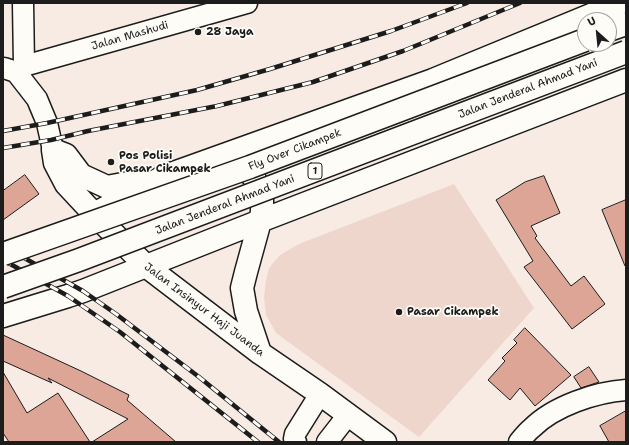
<!DOCTYPE html>
<html>
<head>
<meta charset="utf-8">
<style>
  body { margin:0 }
  #map { position:relative; width:629px; height:445px; overflow:hidden; background:#f7ebe3; font-family:"Shantell Sans",sans-serif }
  canvas { display:block }
  .frame { position:absolute; inset:0; border:4px solid #1c1c1c; pointer-events:none }
  .north { position:absolute; left:577px; top:12px; width:40px; height:40px; box-sizing:border-box; background:#fdfcf7; border:1px solid #a3a29f; border-radius:50%; rotate:333deg; font-size:11px; font-weight:700; line-height:16px; text-align:center; color:#1c1c1c }
  .north::after { content:''; display:block; margin:auto; width:14px; height:18px; background:#1c1c1c; clip-path:polygon(50% 0,100% 100%,50% 72%,0 100%) }
</style>
</head>
<body>
<div id="map">
<canvas width="629" height="445"></canvas>
<div class="frame"></div>
<div class="north">U</div>
</div>
<script>
const g = document.querySelector('canvas').getContext('2d');
g.lineJoin = 'round';
function fill(path, color) {
  g.fillStyle = color;
  g.fill(path, 'evenodd');
}
function trace(path, color, width, dash) {
  g.strokeStyle = color;
  g.lineWidth = width;
  g.lineCap = dash ? 'butt' : 'round';
  g.setLineDash(dash || []);
  g.stroke(path);
}
function drawText(font, color, halo, rows, align = 'center') {
  g.font = font + ' "Shantell Sans",sans-serif';
  g.lineWidth = 3.5;
  g.setLineDash([]);
  g.textBaseline = 'middle';
  g.strokeStyle = halo;
  g.fillStyle = color;
  for (const [text, x, y, turn = 0] of rows) {
    g.save();
    g.translate(x, y);
    g.rotate((+turn || 0) * Math.PI / 180);
    g.textAlign = isNaN(turn) ? turn : align;
    if (halo) g.strokeText(text, 0, 0);
    g.fillText(text, 0, 0);
    g.restore();
  }
}
const built = new Path2D(`
  M 454,184 L 534,308 L 419,437 L 276,333 L 266,315 L 264,298 L 266,280 L 269,268 L 280,255 L 299,244 Z`);
const building = new Path2D(`
  M 25,175 L 39,194 L 3,220 L 3,191 Z
  M 544,176 L 560,213 L 531,226 L 537,236 L 535,238 L 571,286 L 584,276 L 605,304 L 572,329 L 524,267 L 533,261 L 496,200 L 525,182 Z
  M 626,200 L 626,266 L 625,266 L 602,210 Z
  M 525,328 L 571,375 L 535,406 L 520,388 L 510,400 L 488,380 L 505,361 L 502,358 L 517,343 L 514,340 Z
  M 3,335 L 81,371 L 129,395 L 127,400 L 176,442 L 92,442 L 128,419 L 48,378 L 52,383 L 3,361 Z
  M 589,367 L 599,382 L 581,388 L 574,377 Z
  M 3,372 L 27,413 L 58,393 L 90,442 L 9,442 L 3,433 Z
  M 626,411 L 626,442 L 609,442 L 600,426 Z`);
const minor = new Path2D(`
  M 23,3 L 24,66
  M 4,68 L 16,72 L 37,99 L 47,123 L 53,150
  M 16,72 L 24,66 L 247,3
  M 296,442 L 294,439 L 295,434 L 320,394
  M 327,442 L 348,415
  M 519,442 C 523,437 527,432 532,428 C 554,406 596,392 626,390`);
const highway = new Path2D(`
  M 609,30 L 626,24
  M 53,150 L 55,163 L 66,184 L 94,214 L 146,266 L 260,353 L 320,394 L 385,442
  M 53,150 L 66,155 L 81,175 L 107,187 L 144,180
  M 230,161 L 247,169 L 254,178 L 257,184 L 262,199 L 262,212 L 260,221 L 246,272 L 242,288 L 246,311 L 260,353
  M 94,214 L 165,176 L 433,80 L 620,3
  M 3,316 L 68,296 L 83,291 L 260,221 L 626,80`);
const rail = new Path2D(`
  M 3,131 L 47,123 L 197,90 L 270,69 L 391,31 L 467,3
  M 3,148 L 51,140 L 88,131 L 217,106 L 313,82 L 403,51 L 520,3
  M 3,246 L 83,291 L 116,314 L 199,377 L 279,442
  M 3,260 L 68,296 L 120,332 L 258,442`);
const highwayBridge = new Path2D(`
  M 3,254 L 250,167 L 585,40
  M 3,287 L 79,260 L 626,52`);
const markers = [
  [198,32,4,"#1c1c1c"],
  [111,162,4,"#1c1c1c"],
  [399,312,4,"#1c1c1c"]
];
const shields = [
  [315,171,14]
];
const shieldNames = [
  ["1",315,171]
];
const poiNames = [
  ["28 Jaya",206,32],
  ["Pos Polisi",119,156],
  ["Pasar Cikampek",119,169],
  ["Pasar Cikampek",407,312]
];
const streetNames = [
  ["Jalan Mashudi",130,36,-16],
  ["Jalan Jenderal Ahmad Yani",528,89,-21],
  ["Fly Over Cikampek",295,150,-21],
  ["Jalan Jenderal Ahmad Yani",225,205,-21],
  ["Jalan Insinyur Haji Juanda",204,310,37]
];
fill(built, '#efd6cc');
fill(building, '#dda595');
trace(building, '#1c1c1c', 1);
trace(minor, '#1c1c1c', 23);
trace(highway, '#1c1c1c', 25);
trace(minor, '#fdfcf7', 20);
trace(highway, '#fdfcf7', 22);
trace(rail, '#1c1c1c', 4.5);
trace(rail, '#fdfcf7', 3, [9]);
trace(highwayBridge, '#1c1c1c', 25, []);
trace(highwayBridge, '#fdfcf7', 22);
for (const [x, y, r, color] of markers) {
  const dot = new Path2D();
  dot.arc(x, y, r, 0, 2 * Math.PI);
  g.fillStyle = color;
  g.fill(dot);
  trace(dot, '#fdfcf7', 1.5);
}
for (const [x, y, w] of shields) {
  const box = new Path2D();
  box.roundRect(x - w / 2, y - 8, w, 16, 3);
  g.fillStyle = '#fdfcf7';
  g.fill(box);
  trace(box, '#1c1c1c', 1);
}
drawText('bold 10px', '#1c1c1c', null, shieldNames);
drawText('bold 11px', '#1c1c1c', '#fdfcf7', poiNames, 'left');
drawText('11px', '#1c1c1c', '#fdfcf7', streetNames);
</script>
</body>
</html>
